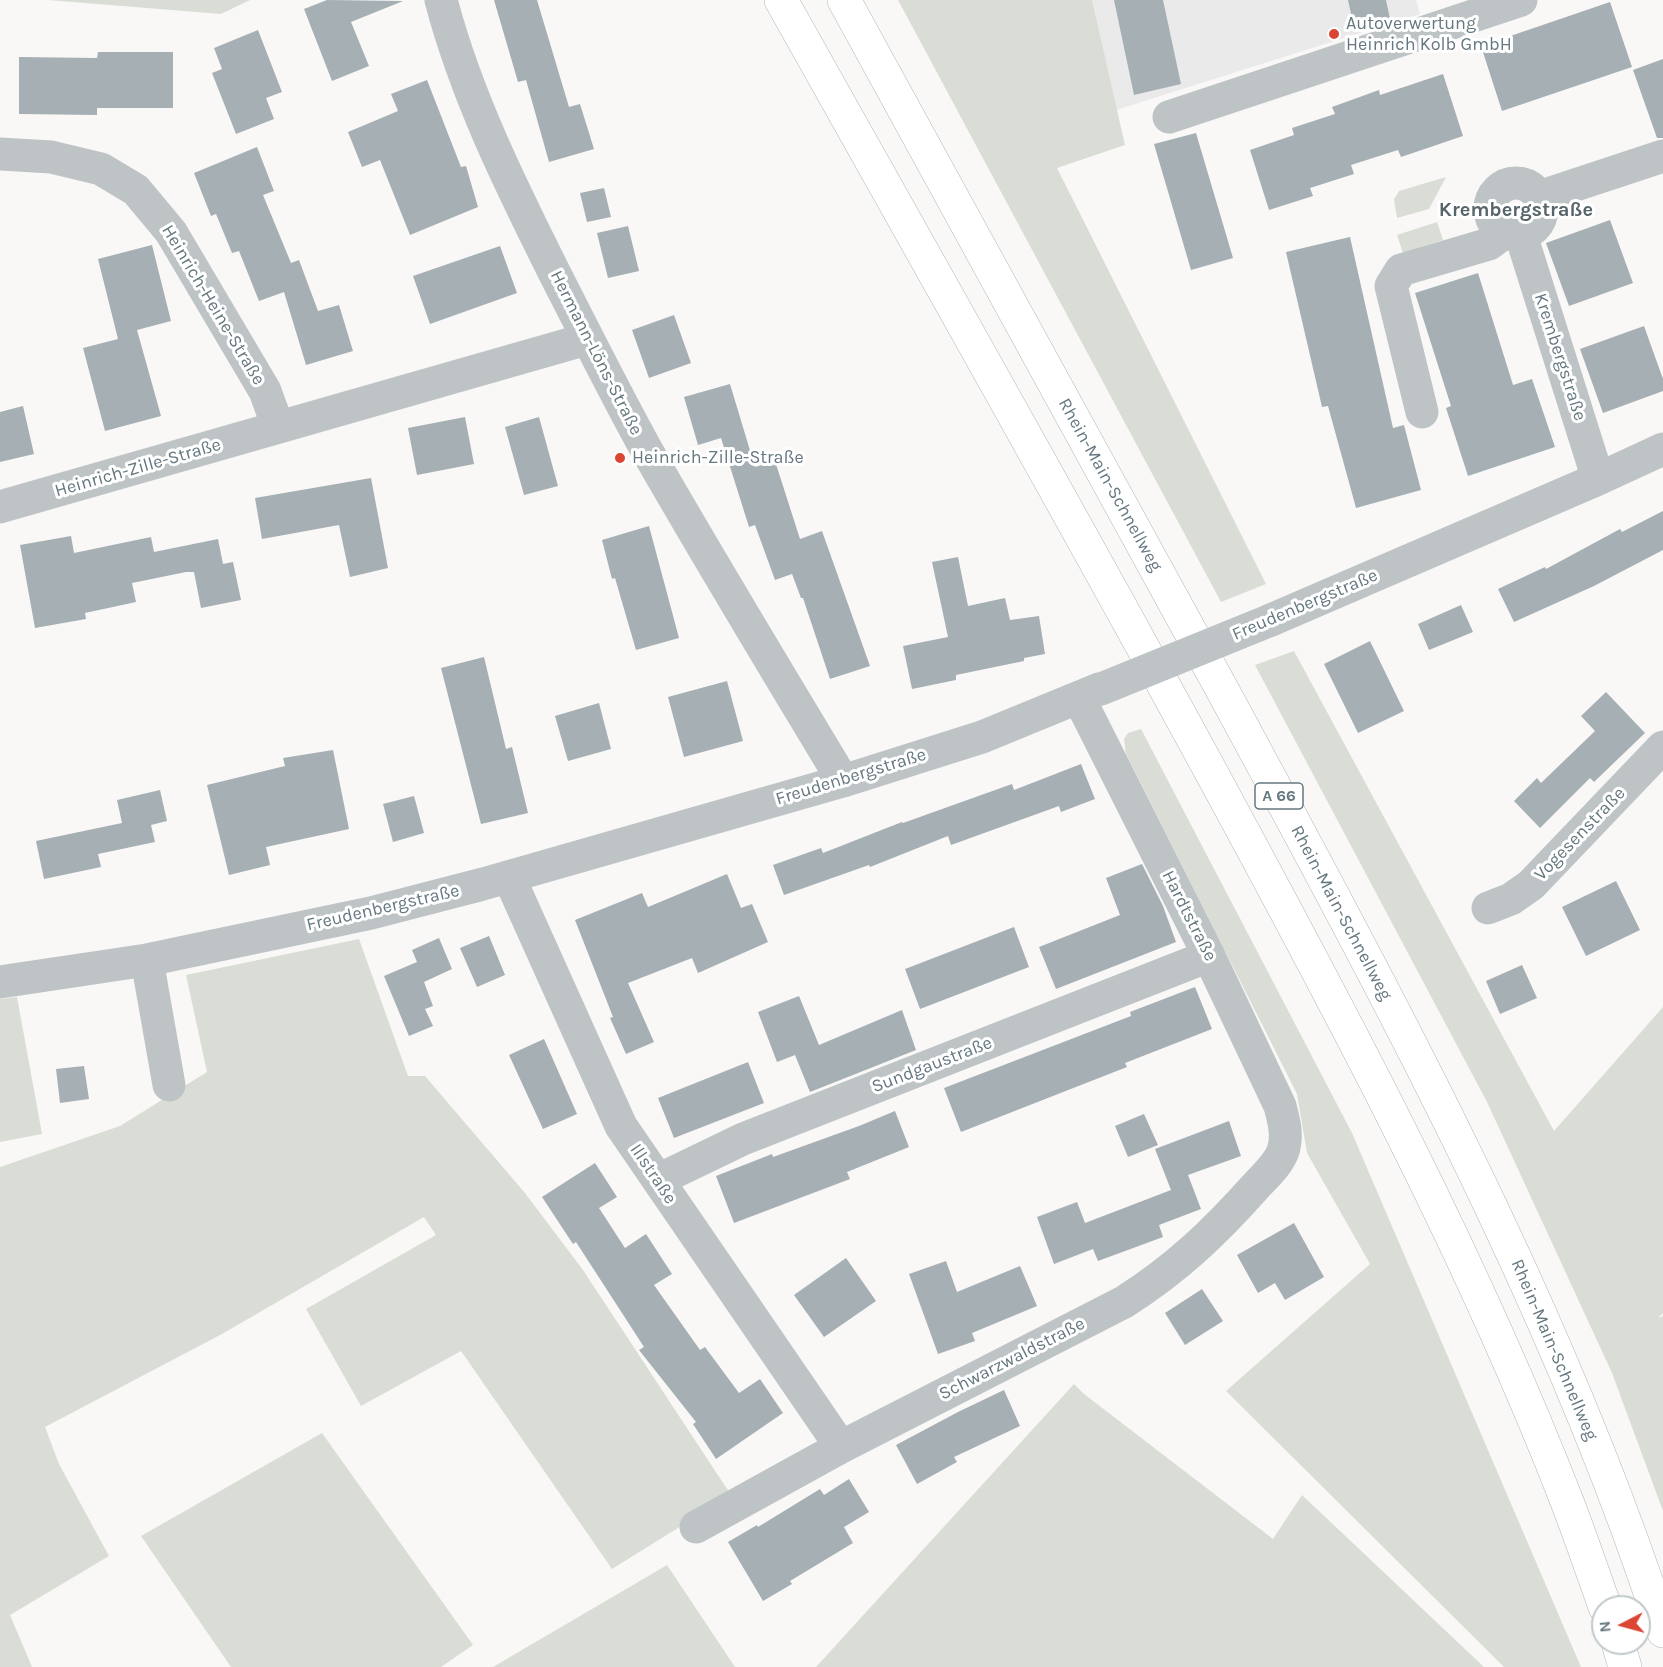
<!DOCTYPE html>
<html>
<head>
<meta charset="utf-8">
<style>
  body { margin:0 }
  #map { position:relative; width:1663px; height:1667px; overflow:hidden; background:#f9f8f6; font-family:Karla,sans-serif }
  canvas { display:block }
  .north { position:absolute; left:1591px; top:1595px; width:60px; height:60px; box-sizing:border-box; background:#fff; border:2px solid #c1c9cc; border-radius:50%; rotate:264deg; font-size:16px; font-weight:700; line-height:24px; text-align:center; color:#657880 }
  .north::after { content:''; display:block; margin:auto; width:21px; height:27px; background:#db4534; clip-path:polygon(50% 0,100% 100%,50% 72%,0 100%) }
</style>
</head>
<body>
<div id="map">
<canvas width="1663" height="1667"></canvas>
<div class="north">N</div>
</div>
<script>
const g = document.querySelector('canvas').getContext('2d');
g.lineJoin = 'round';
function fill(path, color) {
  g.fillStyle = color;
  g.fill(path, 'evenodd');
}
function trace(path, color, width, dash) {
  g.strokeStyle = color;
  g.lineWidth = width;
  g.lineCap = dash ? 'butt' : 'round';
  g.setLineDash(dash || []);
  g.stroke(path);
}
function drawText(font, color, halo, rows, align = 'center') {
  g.font = font + ' Karla,sans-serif';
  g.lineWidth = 6;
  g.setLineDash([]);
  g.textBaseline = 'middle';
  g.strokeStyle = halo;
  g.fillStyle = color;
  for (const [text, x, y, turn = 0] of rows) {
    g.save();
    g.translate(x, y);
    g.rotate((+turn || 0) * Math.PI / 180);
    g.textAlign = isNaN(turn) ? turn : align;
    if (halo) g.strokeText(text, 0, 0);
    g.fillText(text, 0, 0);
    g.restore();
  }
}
const built = new Path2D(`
  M 1092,0 L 1416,0 L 1420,14 L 1116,110 Z`);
const green = new Path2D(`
  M 48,0 L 250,0 L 221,14 Z
  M 898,0 L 1092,0 L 1125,145 L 1057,168 L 1266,584 L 1221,602 Z
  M 1446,177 L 1429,209 L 1397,218 L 1394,199 L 1399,191 Z
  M 1437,222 L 1443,240 L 1403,253 L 1397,235 Z
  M 1294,651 L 1554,1131 L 1663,1007 L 1663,1313 L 1658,1318 L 1663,1316 L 1663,1511 L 1612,1373 L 1487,1102 L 1255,665 Z
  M 1141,729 L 1352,1133 L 1581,1667 L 1504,1667 L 1226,1391 L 1370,1264 L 1307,1153 L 1297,1094 L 1126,754 L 1124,739 L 1128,733 Z
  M 359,939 L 408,1076 L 425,1076 L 525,1193 L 583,1270 L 731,1495 L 612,1569 L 461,1351 L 361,1406 L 306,1309 L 436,1235 L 424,1217 L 222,1334 L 45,1427 L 59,1464 L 109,1556 L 10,1615 L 32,1667 L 0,1667 L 0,1167 L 120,1126 L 207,1072 L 186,975 Z
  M 17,997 L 42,1134 L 0,1142 L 0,999 Z
  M 1074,1384 L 1084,1394 L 1273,1539 L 1302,1495 L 1484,1667 L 816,1667 Z
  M 322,1433 L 473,1645 L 441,1667 L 231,1667 L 141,1536 Z
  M 667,1565 L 735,1667 L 493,1667 Z`);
const building = new Path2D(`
  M 327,0 L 403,1 L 351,22 L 369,66 L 332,81 L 304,9 Z
  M 494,0 L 537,0 L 569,107 L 580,104 L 594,149 L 549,162 L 526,80 L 518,82 Z
  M 1114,0 L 1163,0 L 1181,84 L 1134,95 Z
  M 1348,0 L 1386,0 L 1390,19 L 1354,27 Z
  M 1610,2 L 1632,67 L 1502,111 L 1481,46 Z
  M 258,30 L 282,92 L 266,98 L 274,119 L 236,134 L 212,73 L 222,69 L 214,48 Z
  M 98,52 L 173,52 L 173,108 L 97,108 L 97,115 L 19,114 L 19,57 L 97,58 Z
  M 1663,59 L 1663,138 L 1657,138 L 1633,70 Z
  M 1443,74 L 1463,136 L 1401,157 L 1398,150 L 1351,165 L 1354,174 L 1310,188 L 1313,196 L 1269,210 L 1250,150 L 1294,135 L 1292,128 L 1335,114 L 1332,107 L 1379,90 L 1380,95 Z
  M 427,80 L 461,167 L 466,166 L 478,207 L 410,235 L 380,160 L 362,167 L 348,132 L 398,111 L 391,94 Z
  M 1196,133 L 1233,258 L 1191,270 L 1154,144 Z
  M 257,147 L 274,191 L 263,195 L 291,263 L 299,260 L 318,311 L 339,305 L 353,351 L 306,365 L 284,292 L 259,301 L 239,251 L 232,253 L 216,214 L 211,216 L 194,173 Z
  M 604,188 L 611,217 L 587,222 L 580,193 Z
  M 1610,220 L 1633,283 L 1569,306 L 1546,243 Z
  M 628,226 L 639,271 L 608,278 L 597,233 Z
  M 1350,237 L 1393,428 L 1404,425 L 1421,490 L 1356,508 L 1328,406 L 1322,407 L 1286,252 Z
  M 152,245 L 171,321 L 137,330 L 161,416 L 105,431 L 83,348 L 118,339 L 98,259 Z
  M 500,246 L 517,293 L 430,324 L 413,276 Z
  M 1478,273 L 1513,385 L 1532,379 L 1555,447 L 1468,476 L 1446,408 L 1451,406 L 1415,293 Z
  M 674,315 L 691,363 L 649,378 L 632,330 Z
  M 1644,326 L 1663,379 L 1663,391 L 1603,413 L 1580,349 Z
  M 730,384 L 755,467 L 775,461 L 800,539 L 822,531 L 870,666 L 830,679 L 803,598 L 801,598 L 792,574 L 775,580 L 755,525 L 749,527 L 721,438 L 698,445 L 684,397 Z
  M 23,406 L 34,454 L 0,462 L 0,412 Z
  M 465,417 L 474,464 L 417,475 L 408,428 Z
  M 539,417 L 558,486 L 524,495 L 505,427 Z
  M 371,478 L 388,568 L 350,577 L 339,525 L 262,539 L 255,498 Z
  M 1663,511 L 1663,550 L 1594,586 L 1514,622 L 1498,589 L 1545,567 L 1546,569 L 1620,529 L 1622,532 Z
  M 649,526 L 679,638 L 636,650 L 615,578 L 612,579 L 602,540 Z
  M 71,536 L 74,553 L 151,537 L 154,552 L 218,539 L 223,564 L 233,562 L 241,600 L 201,608 L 194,572 L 186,572 L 132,583 L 136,602 L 85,613 L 86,619 L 35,628 L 20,545 Z
  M 958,557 L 968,606 L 1005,598 L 1010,620 L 1039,616 L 1045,654 L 1024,658 L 1024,661 L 956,675 L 956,680 L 912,689 L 903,646 L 948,637 L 932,562 Z
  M 1461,605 L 1473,632 L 1429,650 L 1418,624 Z
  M 1370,641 L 1404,711 L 1358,733 L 1324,664 Z
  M 484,657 L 506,749 L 512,747 L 528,813 L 481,824 L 441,668 Z
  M 727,681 L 743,741 L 684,757 L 668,697 Z
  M 1606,692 L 1645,733 L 1594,782 L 1590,778 L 1540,828 L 1514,801 L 1537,778 L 1541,783 L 1595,731 L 1581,716 Z
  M 599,703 L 611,749 L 568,761 L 555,716 Z
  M 333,750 L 349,829 L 266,847 L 270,865 L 229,875 L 207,785 L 285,766 L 283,758 Z
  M 1081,764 L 1095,799 L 1061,812 L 1059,806 L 951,845 L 948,836 L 870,867 L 869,865 L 784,895 L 773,865 L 821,848 L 823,853 L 902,822 L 903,823 L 1012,784 L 1014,790 Z
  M 160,790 L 167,821 L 151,825 L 155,842 L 98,854 L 101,867 L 44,879 L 36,841 L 122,823 L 117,800 Z
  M 414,796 L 424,833 L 393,842 L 383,804 Z
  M 1142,864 L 1163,906 L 1176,942 L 1056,989 L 1039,947 L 1120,915 L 1106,878 Z
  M 727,874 L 741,908 L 752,904 L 768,942 L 698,973 L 692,958 L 628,983 L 654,1042 L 626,1054 L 610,1018 L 613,1017 L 575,920 L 642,893 L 648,907 Z
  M 1616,881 L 1640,930 L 1586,956 L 1562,907 Z
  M 1014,927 L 1029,967 L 920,1009 L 905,969 Z
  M 489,936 L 505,975 L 477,987 L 460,948 Z
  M 439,938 L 452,969 L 424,982 L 433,1006 L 425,1009 L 433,1026 L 409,1036 L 384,976 L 417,962 L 412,950 Z
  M 1522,965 L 1537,998 L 1500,1014 L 1486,981 Z
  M 1195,987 L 1212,1029 L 1125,1063 L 1127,1067 L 961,1132 L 944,1088 L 1131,1016 L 1130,1012 Z
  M 799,996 L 819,1045 L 902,1010 L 916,1050 L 810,1092 L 795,1055 L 777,1062 L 758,1012 Z
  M 544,1039 L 577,1114 L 543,1129 L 509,1055 Z
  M 748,1062 L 764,1103 L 674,1138 L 658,1098 Z
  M 84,1066 L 89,1099 L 60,1103 L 56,1069 Z
  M 895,1111 L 909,1147 L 847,1172 L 850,1179 L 734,1223 L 716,1176 L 772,1154 L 773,1157 L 859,1126 Z
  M 1144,1114 L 1158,1145 L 1128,1157 L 1115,1126 Z
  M 1229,1121 L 1241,1156 L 1188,1175 L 1201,1209 L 1159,1225 L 1163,1237 L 1098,1261 L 1093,1249 L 1054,1264 L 1037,1217 L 1077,1202 L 1085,1223 L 1171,1190 L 1155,1149 Z
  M 595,1163 L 617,1197 L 599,1208 L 625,1248 L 646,1234 L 672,1274 L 654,1285 L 700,1350 L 705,1347 L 739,1393 L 760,1379 L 783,1413 L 716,1459 L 693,1424 L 696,1422 L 639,1350 L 644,1347 L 576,1242 L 573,1244 L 542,1197 Z
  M 1294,1223 L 1324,1277 L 1285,1300 L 1275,1283 L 1258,1293 L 1237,1255 Z
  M 846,1258 L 876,1301 L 824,1337 L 794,1295 Z
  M 946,1261 L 957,1292 L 1020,1266 L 1037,1306 L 972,1333 L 975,1341 L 938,1354 L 909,1274 Z
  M 1202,1289 L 1223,1321 L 1185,1345 L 1165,1313 Z
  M 1004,1390 L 1020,1426 L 954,1457 L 957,1462 L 917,1484 L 896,1445 L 958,1412 Z
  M 849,1479 L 869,1512 L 844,1527 L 853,1543 L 790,1581 L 792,1584 L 763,1601 L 728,1542 L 757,1525 L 758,1527 L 820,1489 L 824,1495 Z`);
const minor = new Path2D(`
  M 441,0 C 466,95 510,184 554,272 C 584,331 614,391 646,449 C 710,561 777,671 843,781
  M 1169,117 L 1521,0
  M 0,154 L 51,157 L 101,169 L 136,190 L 171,232 L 265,391 L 278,427
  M1490 209a26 26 0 1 1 52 0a26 26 0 1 1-52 0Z
  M 1539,197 L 1663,156
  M 1521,235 L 1598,479
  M 1422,412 L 1391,286 L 1401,270 L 1489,244 L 1504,233
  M 0,507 L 587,339
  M 1271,620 L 1598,479 L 1663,449
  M 509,877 L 621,1126 L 841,1447
  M 1488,908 L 1511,899 L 1531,885 L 1663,747
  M 147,960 L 169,1085
  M 0,982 L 147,960 L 371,913 L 483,884 L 843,781 L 982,737 L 1099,689
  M 658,1180 L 743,1139 L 1209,956
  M 696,1527 L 841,1447 L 1124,1302 C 1176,1269 1214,1233 1255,1187 C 1264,1177 1278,1165 1283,1151 C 1288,1136 1284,1121 1280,1106 L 1209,956 L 1079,698`);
const highway = new Path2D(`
  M 781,0 C 929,264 1079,528 1223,794 C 1348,1025 1473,1259 1568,1504 C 1581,1538 1593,1573 1605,1607
  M 844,0 C 991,268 1140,536 1285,806 C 1428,1072 1569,1342 1663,1631
  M 1618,1643 L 1625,1667`);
const minorBridge = new Path2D(`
  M 1101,689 L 1271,620`);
const markers = [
  [1334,34,6,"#db4534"],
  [620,458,6,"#db4534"]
];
const shields = [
  [1279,796,48]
];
const shieldNames = [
  ["A 66",1279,796]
];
const poiNames = [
  ["Autoverwertung",1346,24],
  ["Heinrich Kolb GmbH",1346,45],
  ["Heinrich-Zille-Straße",632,458]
];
const streetNames = [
  ["Heinrich-Heine-Straße",213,305,59],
  ["Hermann-Löns-Straße",596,353,63],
  ["Krembergstraße",1560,357,72],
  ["Heinrich-Zille-Straße",138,468,-16],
  ["Rhein-Main-Schnellweg",1110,485,61],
  ["Freudenbergstraße",1305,605,-23],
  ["Freudenbergstraße",851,777,-17],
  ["Vogesenstraße",1580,834,-46],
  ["Freudenbergstraße",383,908,-13],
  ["Rhein-Main-Schnellweg",1341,913,62],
  ["Hardtstraße",1189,916,63],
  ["Sundgaustraße",932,1065,-21],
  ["Illstraße",653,1174,56],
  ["Rhein-Main-Schnellweg",1554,1350,67],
  ["Schwarzwaldstraße",1012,1359,-27]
];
const neighbourhoodNames = [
  ["Krembergstraße",1516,210]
];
fill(built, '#eaeaea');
fill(green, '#d9ddd6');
fill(building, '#a5afb4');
trace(highway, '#b2b7ba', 34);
trace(minor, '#bec4c6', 33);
trace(highway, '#fff', 33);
trace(minorBridge, '#bec4c6', 33);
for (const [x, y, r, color] of markers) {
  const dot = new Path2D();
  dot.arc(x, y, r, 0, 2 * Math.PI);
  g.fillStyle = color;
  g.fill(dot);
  trace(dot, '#fff', 2);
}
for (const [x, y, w] of shields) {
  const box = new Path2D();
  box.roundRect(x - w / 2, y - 13, w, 26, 4.5);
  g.fillStyle = '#fff';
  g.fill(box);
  trace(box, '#657880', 1.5);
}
drawText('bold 16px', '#657880', null, shieldNames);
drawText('18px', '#657880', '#fff', poiNames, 'left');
drawText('18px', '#657880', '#fff', streetNames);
drawText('bold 20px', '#57656b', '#fff', neighbourhoodNames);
</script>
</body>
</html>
